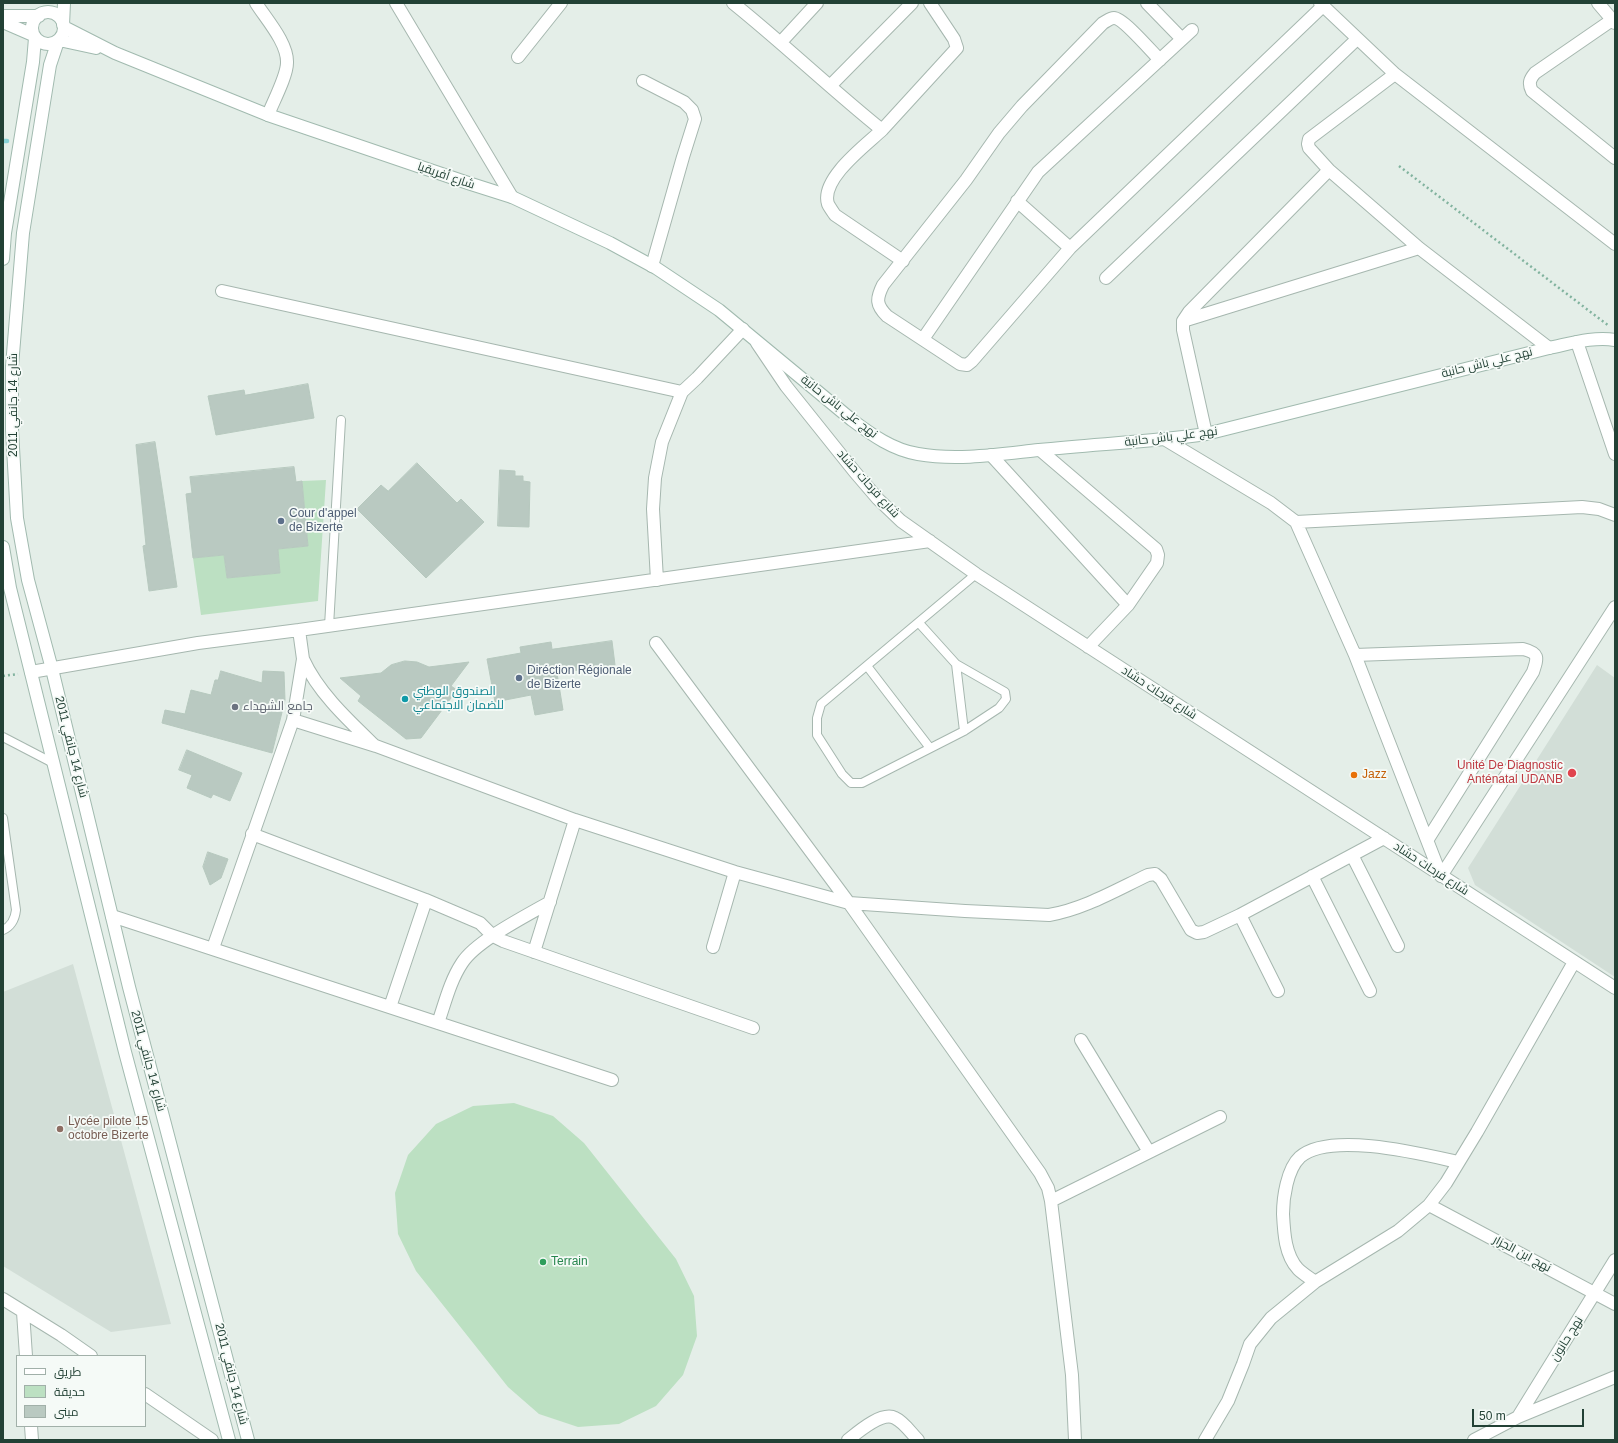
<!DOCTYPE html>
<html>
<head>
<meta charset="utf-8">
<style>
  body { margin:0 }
  #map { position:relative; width:1618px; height:1443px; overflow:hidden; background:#e4eee8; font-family:Arial,Cairo,sans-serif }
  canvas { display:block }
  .frame { position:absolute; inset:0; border:4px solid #224135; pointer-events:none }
  .legend { position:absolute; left:16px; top:1355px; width:130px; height:72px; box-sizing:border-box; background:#f5faf7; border:1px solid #a1b0a9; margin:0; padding:5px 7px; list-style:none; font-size:12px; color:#224135 }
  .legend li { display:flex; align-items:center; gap:8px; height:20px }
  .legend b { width:20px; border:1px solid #a1b0a9 }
  .scale { position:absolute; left:1472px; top:1409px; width:112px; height:18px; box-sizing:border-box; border:2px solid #224135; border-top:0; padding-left:5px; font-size:12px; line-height:14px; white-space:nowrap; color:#224135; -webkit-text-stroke:3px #f5faf7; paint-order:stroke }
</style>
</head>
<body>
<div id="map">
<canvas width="1618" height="1443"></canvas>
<div class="frame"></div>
<ul class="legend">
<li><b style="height:5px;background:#fff"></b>طريق</li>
<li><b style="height:11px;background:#bce0c2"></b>حديقة</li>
<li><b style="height:11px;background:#b9c9c1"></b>مبنى</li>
</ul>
<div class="scale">50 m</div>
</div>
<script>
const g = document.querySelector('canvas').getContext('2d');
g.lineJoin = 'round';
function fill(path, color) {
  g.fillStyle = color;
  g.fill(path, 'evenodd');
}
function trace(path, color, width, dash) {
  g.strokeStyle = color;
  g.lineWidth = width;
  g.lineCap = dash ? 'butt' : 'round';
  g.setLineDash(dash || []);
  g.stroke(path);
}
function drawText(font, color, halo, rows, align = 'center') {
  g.font = font + ' Arial,Cairo,sans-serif';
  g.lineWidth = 3.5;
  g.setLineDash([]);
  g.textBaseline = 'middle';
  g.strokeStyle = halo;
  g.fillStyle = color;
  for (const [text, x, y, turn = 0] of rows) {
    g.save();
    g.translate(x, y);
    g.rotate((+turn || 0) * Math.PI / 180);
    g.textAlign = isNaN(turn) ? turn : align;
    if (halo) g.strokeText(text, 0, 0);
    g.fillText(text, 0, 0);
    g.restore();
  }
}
const built = new Path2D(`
  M 1597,665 L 1615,678 L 1615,977 L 1475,885 L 1468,868 Z
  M 73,964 L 171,1324 L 111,1332 L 3,1266 L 3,992 Z`);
const green = new Path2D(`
  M 326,480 L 318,601 L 201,615 L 193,558 L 224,555 L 227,578 L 280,573 L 278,549 L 308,546 L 302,481 Z
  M 514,1103 L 553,1116 L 584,1143 L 676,1259 L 694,1296 L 697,1336 L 683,1375 L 656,1406 L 619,1424 L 578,1427 L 539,1414 L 508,1387 L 416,1271 L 398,1234 L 395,1193 L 408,1155 L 436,1124 L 473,1106 Z`);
const stream = new Path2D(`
  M 3,141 L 7,141`);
const building = new Path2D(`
  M 308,384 L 314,418 L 216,435 L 208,396 L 244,390 L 245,395 Z
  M 155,442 L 177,587 L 149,591 L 143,546 L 146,545 L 136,445 Z
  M 417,463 L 457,503 L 461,499 L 484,522 L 426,578 L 357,509 L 381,485 L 388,491 Z
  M 294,467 L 296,482 L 302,481 L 308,546 L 278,549 L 280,573 L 227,578 L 224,555 L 193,558 L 186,494 L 192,493 L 190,477 Z
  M 500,470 L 515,471 L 515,476 L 523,476 L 523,481 L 530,482 L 529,527 L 498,526 Z
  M 612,641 L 615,665 L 557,673 L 563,710 L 535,715 L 531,695 L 495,702 L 487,659 L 521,653 L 520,647 L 551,642 L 552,649 Z
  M 405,661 L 417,662 L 429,667 L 469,662 L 451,686 L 457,690 L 421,738 L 406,739 L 358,701 L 361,696 L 340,678 L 381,673 L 391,665 Z
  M 221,671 L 262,683 L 263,671 L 284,672 L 285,700 L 272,753 L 162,723 L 165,710 L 185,714 L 191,690 L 211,695 L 215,680 L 218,680 Z
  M 187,750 L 242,773 L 230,801 L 213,794 L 211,798 L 187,788 L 192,775 L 179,770 Z
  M 208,852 L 228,859 L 221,878 L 210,885 L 203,867 Z`);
const path = new Path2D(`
  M 1399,166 L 1609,326
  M 3,676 L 18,674`);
const lane = new Path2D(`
  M 919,623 L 956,664 L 1005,692 L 1006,699 L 999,708 L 964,731 L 862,783 L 851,783 L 842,774 L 817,735 L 817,718 L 821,704 L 976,574
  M 329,626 L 341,420
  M 956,664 L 964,731
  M 867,666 L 930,748
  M 3,737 L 53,763
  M 3,818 L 16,910 C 15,919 12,926 3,930`);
const street = new Path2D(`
  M 256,3 C 266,19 288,43 287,63 C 287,76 273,102 268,115
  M 396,3 L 512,197
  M 733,3 C 784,44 831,89 882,130 L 957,48 L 954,39 L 930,3
  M 1147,3 L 1182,39
  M 1320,3 L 1395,74 L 1615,244
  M 1598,3 L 1615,23
  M 1612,20 L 1535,73 C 1530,79 1528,83 1532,91 L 1615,158
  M 781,42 L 817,3
  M 518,57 L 561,3
  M 1160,60 C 1152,52 1123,18 1114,18 C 1110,18 1107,21 1103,23 L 1022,106 L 999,133 L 966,180 L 883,285 C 876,299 876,305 887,316 L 960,364 L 967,365 L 972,361 L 1070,248 L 1323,6
  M 1395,74 L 1309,139 L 1308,144 L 1309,148 L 1329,170 L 1419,248 L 1549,348
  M 643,81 L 684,102 L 692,110 L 695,119 L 683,157 L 652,266
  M 830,86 L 912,3
  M 882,130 C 866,145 820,179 828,204 C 830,208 833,212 835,215 L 903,261
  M 1017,201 L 1070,248
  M 1106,278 L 1357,39
  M 222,291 L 682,392
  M 1183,321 L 1419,248
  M 923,339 L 1038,172 L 1192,30
  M 1577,342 L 1615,454
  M 757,343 L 786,386 L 854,471 L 878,499 L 901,521 L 976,574 L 1615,988
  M 1206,434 L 1183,330 L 1183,321 L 1189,312 L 1329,170
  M 1166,440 L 1271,503 L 1296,522 L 1355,655 L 1441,876
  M 1040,450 L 1156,549 L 1158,555 L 1157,563 L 1128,605 L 1088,647
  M 991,455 L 1128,605
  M 1296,522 L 1582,507 L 1599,509 L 1615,515
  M 657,580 L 653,509 L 655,478 L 662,442 L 682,392 L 697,378 L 743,329
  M 656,643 L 849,903 L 1040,1173 L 1048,1188 L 1051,1201 L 1072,1375 L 1075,1440
  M 1355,655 L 1523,649 C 1539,653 1538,657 1533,672 L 1428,839
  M 303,659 C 318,692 347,719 373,744
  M 31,672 L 198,643 L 299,630 L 930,541
  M 293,720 L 376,746 L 575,820 L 735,872 L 849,903 L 965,911 L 1049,915 C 1084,909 1116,890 1148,875 L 1155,874 L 1161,879 L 1191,930 L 1197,933 L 1204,932 L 1240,915 L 1384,838
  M 252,834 L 426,900 L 480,923 L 493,936 L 503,941 L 753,1028
  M 1352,855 L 1398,946
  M 1312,876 L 1370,991
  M 1441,876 L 1615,607
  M 1240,915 L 1278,991
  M 112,916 L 612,1080
  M 713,947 L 735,872
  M 213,948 L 293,720 L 303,659 L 299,630
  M 534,952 L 575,820
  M 390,1007 L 426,900
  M 438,1023 C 445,1003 450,981 462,963 C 476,941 526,916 550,902
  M 1081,1040 L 1149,1152
  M 1051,1201 L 1220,1117
  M 1429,1205 L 1615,1304
  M 1315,1282 C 1310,1278 1303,1274 1298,1269 C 1285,1255 1284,1233 1283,1214 C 1283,1198 1287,1169 1300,1157 C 1330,1131 1422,1154 1458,1162
  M 3,1299 L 61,1335 L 91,1356
  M 23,1312 L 26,1356
  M 145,1394 L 212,1440
  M 1518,1417 L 1615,1260
  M 31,1426 L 32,1440
  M 848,1440 C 858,1432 882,1411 895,1418 C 904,1422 911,1433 918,1440
  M 1205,1440 L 1228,1401 L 1243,1364 L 1250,1344 L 1271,1318 L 1315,1282 L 1398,1231 L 1429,1205 L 1446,1183 L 1477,1132 L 1574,962
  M 1474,1440 L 1518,1417 L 1615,1377`);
const secondary = new Path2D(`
  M32 28a16 16 0 1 1 32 0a16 16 0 1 1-32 0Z
  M 3,16 L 39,16
  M 3,22 L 33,35
  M 63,25 L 64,3
  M 64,27 L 115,53 L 268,115 L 468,183 L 512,197 L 610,243 L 656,268 L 719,310 L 852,420 C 872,435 893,450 918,454 C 957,461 1001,454 1039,450 C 1095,444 1151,442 1206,434 L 1549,348 C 1569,344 1594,336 1615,340
  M 59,40 L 96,48
  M 58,41 L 50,65 L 23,233 L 12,366 L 12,430 L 17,518 L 28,580 L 52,669 L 129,987 L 248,1440
  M 3,259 L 5,233 L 33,62 L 35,38
  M 3,547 L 10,588 L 125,1052 L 229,1440`);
const markers = [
  [281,521,4,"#5c6f8a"],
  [519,678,4,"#5c6f8a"],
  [405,699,4,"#0f9aa8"],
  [235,707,4,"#6b7280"],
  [1572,773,5,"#e0444e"],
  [1354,775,4,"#e8710a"],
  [60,1129,4,"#8d6e63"],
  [543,1262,4,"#2e9e5b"]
];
const streetNames = [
  ["شارع أفريقيا",446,176,19],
  ["نهج علي باش حانبة",1487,363,-14],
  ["شارع 14 جانفي 2011",14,405,-90],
  ["نهج علي باش حانبة",839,407,38],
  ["نهج علي باش حانبة",1171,437,-7],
  ["شارع فرحات حشاد",868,484,48],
  ["شارع فرحات حشاد",1159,693,33],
  ["شارع 14 جانفي 2011",71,747,76],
  ["شارع فرحات حشاد",1431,869,33],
  ["شارع 14 جانفي 2011",148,1061,75],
  ["نهج ابن الجزار",1522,1254,28],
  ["نهج حانون",1567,1339,-58],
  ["شارع 14 جانفي 2011",231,1374,76]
];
const serviceNames = [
  ["Cour d'appel",289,514],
  ["de Bizerte",289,528],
  ["Diréction Régionale",527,671],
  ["de Bizerte",527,685]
];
const cultureNames = [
  ["الصندوق الوطني",413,692],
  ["للضمان الاجتماعي",413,706]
];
const worshipNames = [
  ["جامع الشهداء",243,707]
];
const healthNames = [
  ["Unité De Diagnostic",1563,766],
  ["Anténatal UDANB",1563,780]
];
const foodNames = [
  ["Jazz",1362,775]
];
const educationNames = [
  ["Lycée pilote 15",68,1122],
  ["octobre Bizerte",68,1136]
];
const leisureNames = [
  ["Terrain",551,1262]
];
fill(built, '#d2ded7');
fill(green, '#bce0c2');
trace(stream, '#89d2d6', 4.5);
fill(building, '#b9c9c1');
trace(building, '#b6c8be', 1);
trace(lane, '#a6b7af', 10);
trace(street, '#a6b7af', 14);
trace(secondary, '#a1baaf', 14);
trace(path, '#82b39f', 2.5, [2, 3]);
trace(lane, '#fff', 8);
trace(street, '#fff', 12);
trace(secondary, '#fff', 12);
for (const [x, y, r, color] of markers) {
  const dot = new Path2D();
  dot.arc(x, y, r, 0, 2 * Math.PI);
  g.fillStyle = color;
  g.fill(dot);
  trace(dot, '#f5faf7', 1.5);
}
drawText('12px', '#224135', '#f5faf7', streetNames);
drawText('12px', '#4e5e75', '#f5faf7', serviceNames, 'left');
drawText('12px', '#0d838f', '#f5faf7', cultureNames, 'left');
drawText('12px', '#5b616d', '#f5faf7', worshipNames, 'left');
drawText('12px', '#be3a42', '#f5faf7', healthNames, 'right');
drawText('12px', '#c56008', '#f5faf7', foodNames, 'left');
drawText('12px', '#785e54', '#f5faf7', educationNames, 'left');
drawText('12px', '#27864d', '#f5faf7', leisureNames, 'left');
</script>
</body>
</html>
